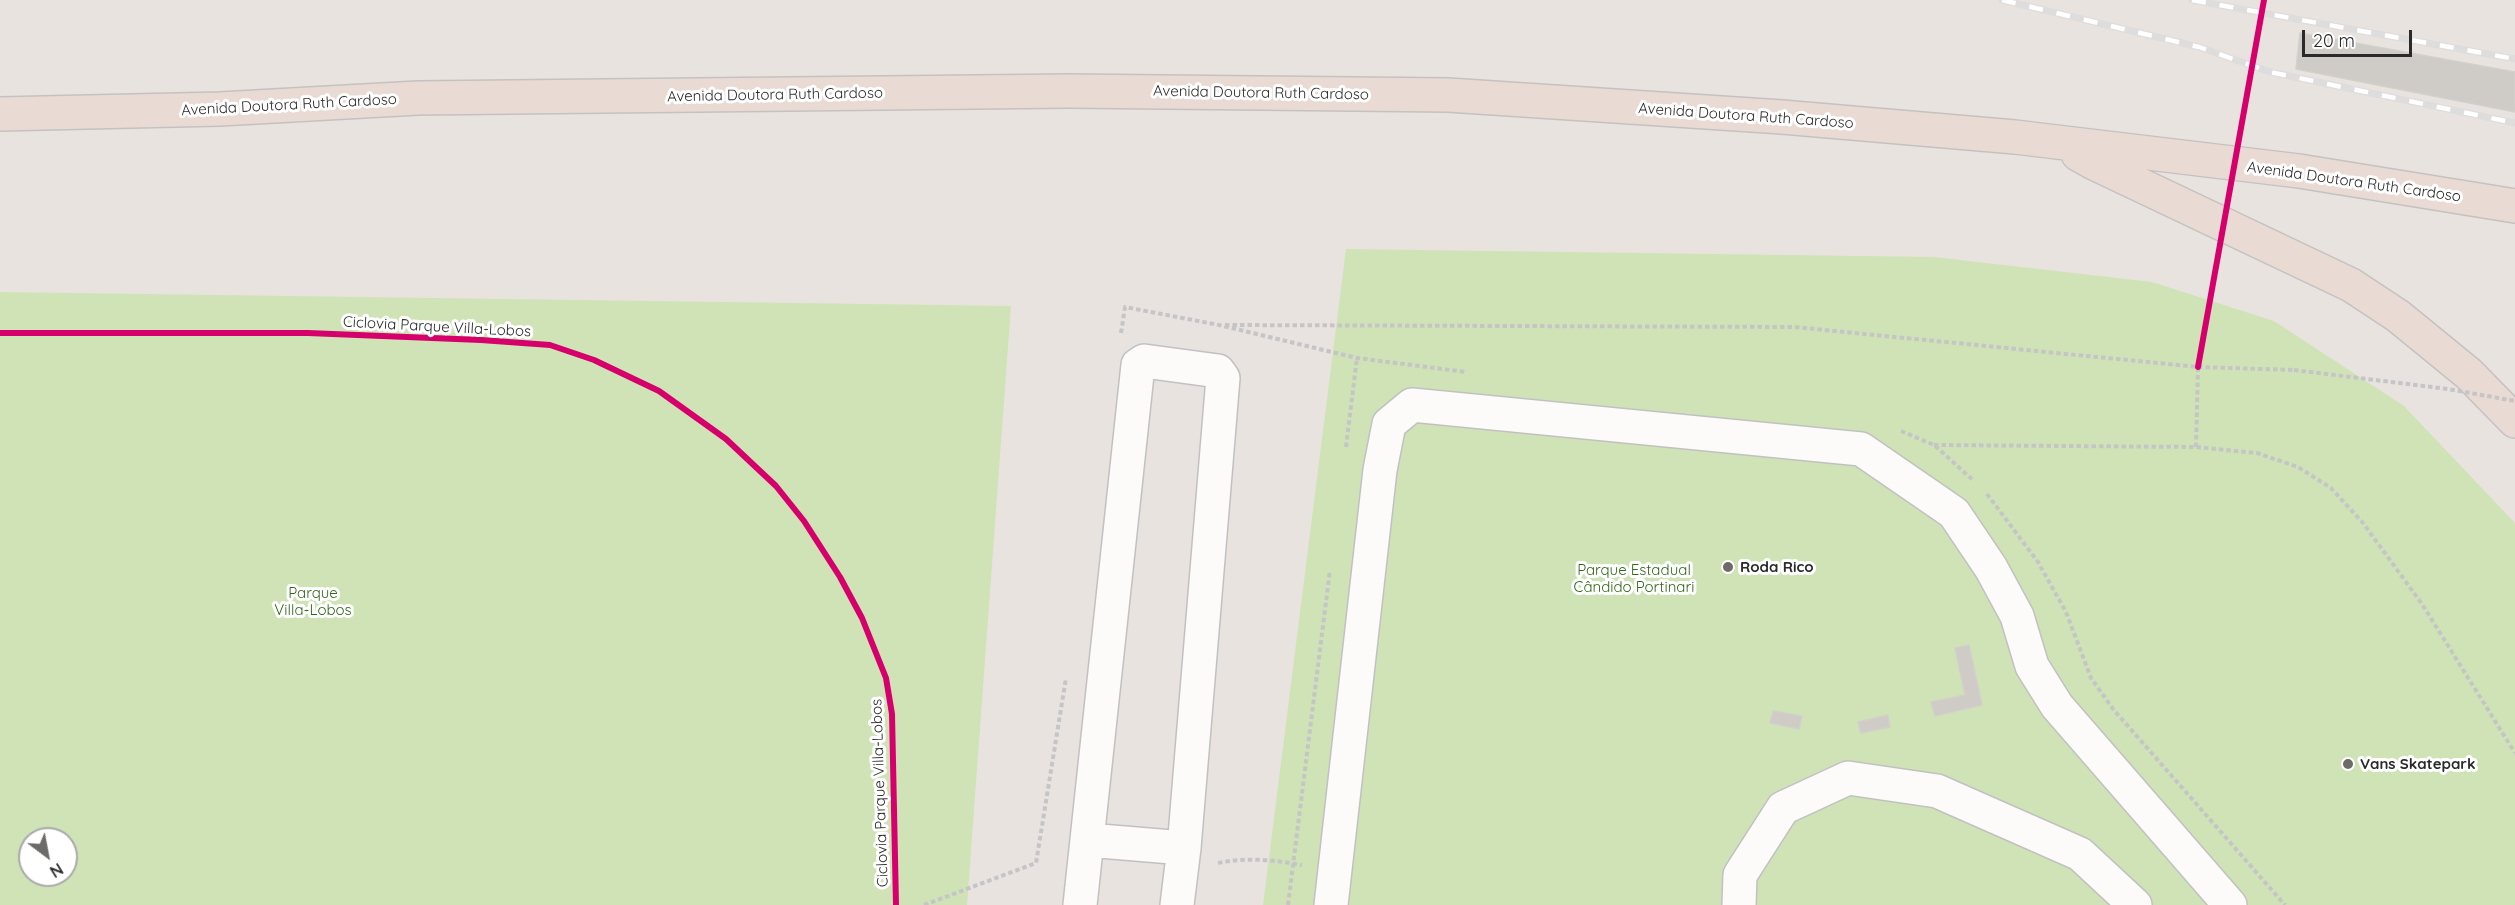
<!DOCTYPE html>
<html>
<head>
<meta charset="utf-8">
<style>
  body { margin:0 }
  #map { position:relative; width:2515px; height:905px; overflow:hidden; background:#e8e3df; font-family:Quicksand,sans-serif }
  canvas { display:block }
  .north { position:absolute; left:18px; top:827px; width:60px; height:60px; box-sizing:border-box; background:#fff; border:2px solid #aaa; border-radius:50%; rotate:148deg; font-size:16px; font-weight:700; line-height:24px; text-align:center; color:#2a2a2a }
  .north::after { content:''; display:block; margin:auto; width:21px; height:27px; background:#6c6b69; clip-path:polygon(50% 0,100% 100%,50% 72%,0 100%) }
  .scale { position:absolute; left:2302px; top:30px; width:110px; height:27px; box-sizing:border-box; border:3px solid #2a2a2a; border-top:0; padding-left:8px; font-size:18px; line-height:21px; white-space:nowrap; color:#2a2a2a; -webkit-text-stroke:4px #fff; paint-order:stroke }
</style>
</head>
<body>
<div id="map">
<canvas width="2515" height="905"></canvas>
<div class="north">N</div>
<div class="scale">20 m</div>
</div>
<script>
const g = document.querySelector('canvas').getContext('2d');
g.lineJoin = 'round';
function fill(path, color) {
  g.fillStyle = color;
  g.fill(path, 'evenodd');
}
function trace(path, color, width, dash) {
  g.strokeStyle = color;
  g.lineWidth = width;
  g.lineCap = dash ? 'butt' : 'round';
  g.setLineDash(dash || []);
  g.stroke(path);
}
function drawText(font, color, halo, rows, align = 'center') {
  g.font = font + ' Quicksand,sans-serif';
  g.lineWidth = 6;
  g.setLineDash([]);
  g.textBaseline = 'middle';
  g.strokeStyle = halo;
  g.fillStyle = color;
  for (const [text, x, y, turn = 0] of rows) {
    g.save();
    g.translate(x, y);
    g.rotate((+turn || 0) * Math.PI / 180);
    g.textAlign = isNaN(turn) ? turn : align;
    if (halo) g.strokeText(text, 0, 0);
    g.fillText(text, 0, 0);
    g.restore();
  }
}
const green = new Path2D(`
  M 1346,249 L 1934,257 L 2152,282 L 2274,321 L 2404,406 L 2515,523 L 2515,905 L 1263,905 Z
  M 0,292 L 1011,306 L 967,905 L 0,905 ZM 30,839 L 66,839 L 66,875 L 30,875 Z`);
const building = new Path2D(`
  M 2300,33 L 2515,72 L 2515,112 L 2296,69 Z
  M 1969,645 L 1982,705 L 1935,716 L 1931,702 L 1965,695 L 1955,648 Z
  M 1773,711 L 1802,716 L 1799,729 L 1770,723 Z
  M 1888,715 L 1890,727 L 1861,733 L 1858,722 Z`);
const path = new Path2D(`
  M 1225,325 L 1794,327 L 2198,367 L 2294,370
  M 1121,333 L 1125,307 L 1219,325 L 1357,358 L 1466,372
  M 1901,431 L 1934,445 L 1973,480
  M 1934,445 L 2196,447 L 2257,453 L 2298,467 L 2331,488 L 2363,523 L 2422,604 L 2515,753
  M 1346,447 L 1357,358
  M 2196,447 L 2198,367
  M 1987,494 L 2038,562 L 2066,612 L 2091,678 L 2113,709 L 2285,905
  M 1218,863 C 1246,857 1274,860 1302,865
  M 924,905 L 1036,863 L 1066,678
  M 1288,905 L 1330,570`);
const minor = new Path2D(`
  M 1088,840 L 1184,848
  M 1080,905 L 1138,365 L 1144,361 L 1218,371 L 1223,378 L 1184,848 L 1177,905
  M 1331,905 L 1380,470 L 1389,424 L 1412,405 L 1861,449 L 1954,513 L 1991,568 L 2017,616 L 2032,666 L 2057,706 L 2230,905
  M 1739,905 L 1740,875 L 1783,808 L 1848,778 L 1937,791 L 2080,854 L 2135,905`);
const highway = new Path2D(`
  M 0,114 L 220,109 L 418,98 L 1069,91 L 1448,95 L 1782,117 L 2015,137 L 2299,171 L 2515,206
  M 2078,154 L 2094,163 L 2351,285 L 2398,316 L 2469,374 L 2515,421`);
const rail = new Path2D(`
  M 2002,0 L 2199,47 L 2270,72 L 2515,123
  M 2192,0 L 2515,59`);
const pathBridge = new Path2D(`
  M 2294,370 L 2448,389 L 2515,401`);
const cycleway = new Path2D(`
  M 0,333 L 308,333 L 481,340 L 550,345 L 594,360 L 659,391 L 726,439 L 776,486 L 804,521 L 840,577 L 862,618 L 886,678 L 892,714 L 896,905
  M 2198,367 L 2264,0`);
const markers = [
  [1728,567,6,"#6c6b69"],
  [2348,764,6,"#6c6b69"]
];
const streetNames = [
  ["Avenida Doutora Ruth Cardoso",1261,93,1],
  ["Avenida Doutora Ruth Cardoso",775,95,-1],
  ["Avenida Doutora Ruth Cardoso",289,105,-3],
  ["Avenida Doutora Ruth Cardoso",1746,116,4],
  ["Avenida Doutora Ruth Cardoso",2354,182,8],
  ["Ciclovia Parque Villa-Lobos",437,327,3],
  ["Ciclovia Parque Villa-Lobos",880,793,-92]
];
const poiNames = [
  ["Roda Rico",1740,567],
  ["Vans Skatepark",2360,764]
];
const parkNames = [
  ["Parque Estadual",1634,570],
  ["Cândido Portinari",1634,587],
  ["Parque",313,593],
  ["Villa-Lobos",313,610]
];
fill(green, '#cfe3b7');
fill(building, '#cfccc8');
trace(building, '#d3cfcb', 1.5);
trace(minor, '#c2c1c1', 36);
trace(highway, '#c4c2c1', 36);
trace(path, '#c6c5c5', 4, [4.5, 3]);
trace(minor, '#fcfbfa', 33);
trace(highway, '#e9dad3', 33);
trace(rail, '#ddddde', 7);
trace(rail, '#fff', 4.5, [14]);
trace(pathBridge, '#c6c5c5', 4, [4.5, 3]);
trace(cycleway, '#d6006c', 6);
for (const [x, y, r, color] of markers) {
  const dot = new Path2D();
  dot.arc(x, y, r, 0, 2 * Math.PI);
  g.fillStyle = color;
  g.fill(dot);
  trace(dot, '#fff', 2);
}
drawText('15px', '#2a2a2a', '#fff', streetNames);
drawText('bold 15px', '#2a2a2a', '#fff', poiNames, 'left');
drawText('15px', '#34671a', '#fff', parkNames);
</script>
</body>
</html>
